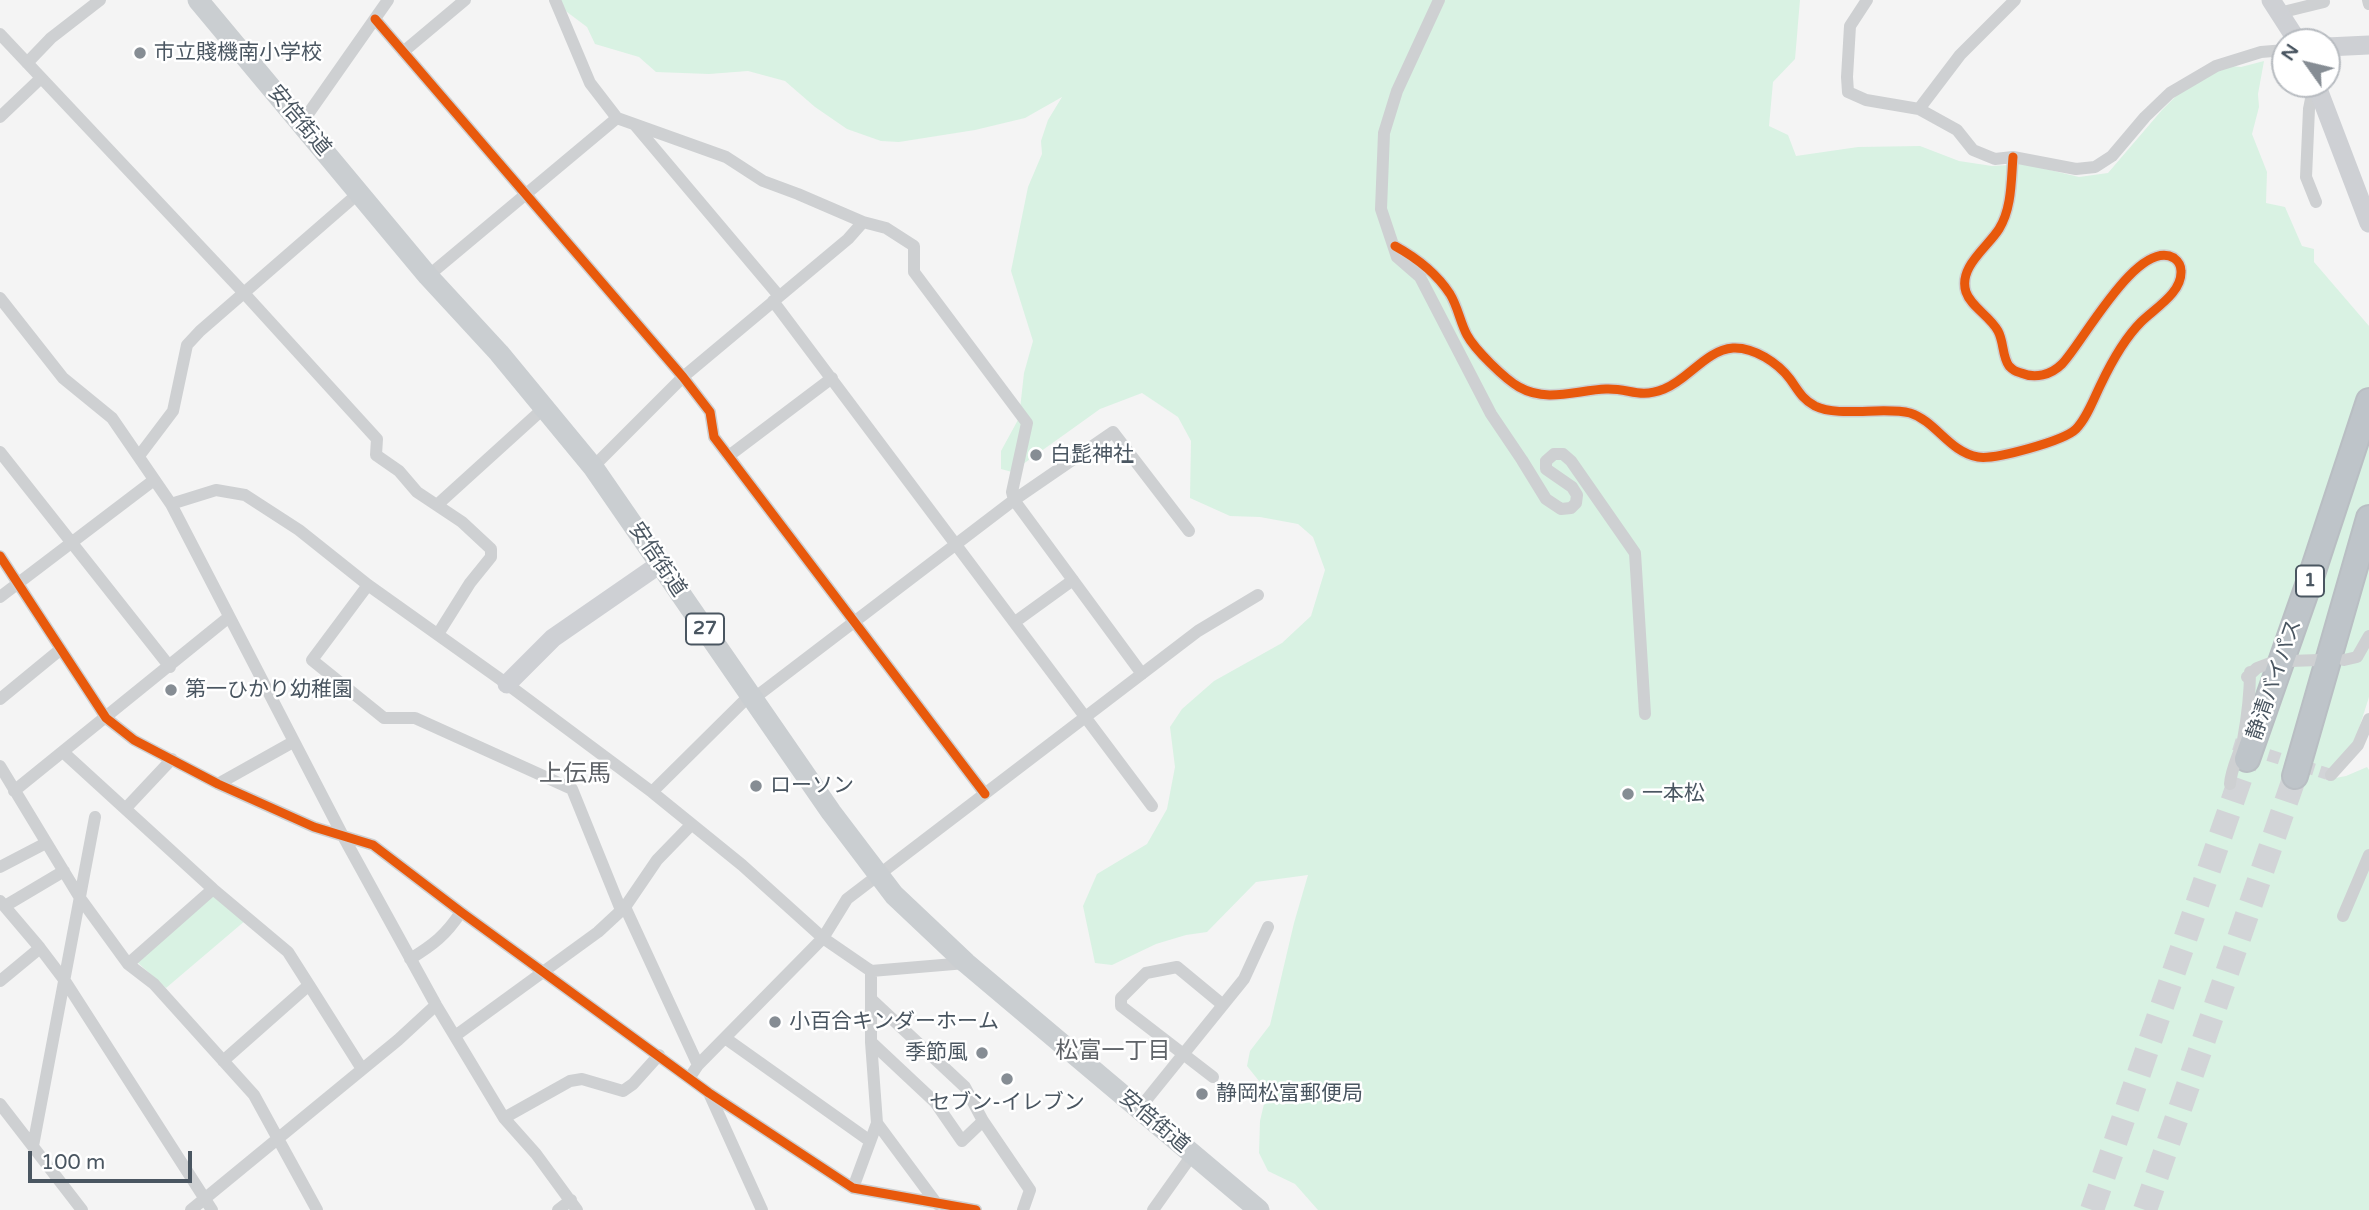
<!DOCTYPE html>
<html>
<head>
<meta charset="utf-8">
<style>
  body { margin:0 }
  #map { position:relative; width:2369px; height:1210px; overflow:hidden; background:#f4f4f4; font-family:"Varela Round",sans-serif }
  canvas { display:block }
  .north { position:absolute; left:2271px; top:28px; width:70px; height:70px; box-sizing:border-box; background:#fff; border:2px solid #b7bbc0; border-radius:50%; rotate:304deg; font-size:19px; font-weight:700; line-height:28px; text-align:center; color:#4a5661 }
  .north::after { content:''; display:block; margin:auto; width:24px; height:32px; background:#868d94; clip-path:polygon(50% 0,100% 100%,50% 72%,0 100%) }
  .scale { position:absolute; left:28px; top:1151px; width:164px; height:32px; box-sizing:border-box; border:4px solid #4a5661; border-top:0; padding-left:9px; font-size:21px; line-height:24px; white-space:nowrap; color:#4a5661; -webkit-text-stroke:5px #fff; paint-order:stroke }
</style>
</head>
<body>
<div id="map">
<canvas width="2369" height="1210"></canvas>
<div class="north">N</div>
<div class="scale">100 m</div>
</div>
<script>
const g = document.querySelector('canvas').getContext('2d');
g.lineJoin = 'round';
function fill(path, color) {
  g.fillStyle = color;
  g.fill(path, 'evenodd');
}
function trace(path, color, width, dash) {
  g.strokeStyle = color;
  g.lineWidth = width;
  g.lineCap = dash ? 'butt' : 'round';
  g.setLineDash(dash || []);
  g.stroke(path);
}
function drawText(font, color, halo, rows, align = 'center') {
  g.font = font + ' "Varela Round","Noto Sans JP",sans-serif';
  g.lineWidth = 5;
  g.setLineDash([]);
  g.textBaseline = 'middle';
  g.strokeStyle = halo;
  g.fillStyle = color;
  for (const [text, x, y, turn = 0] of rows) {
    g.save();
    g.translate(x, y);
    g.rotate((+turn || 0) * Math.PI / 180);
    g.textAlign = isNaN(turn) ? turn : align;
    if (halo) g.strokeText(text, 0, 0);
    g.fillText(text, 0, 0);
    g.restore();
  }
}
const green = new Path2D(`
  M 557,0 L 1800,0 L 1795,59 L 1773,82 L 1769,126 L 1788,135 L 1796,156 L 1858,147 L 1920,146 L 1959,161 L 1992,166 L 2025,164 L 2079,177 L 2108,173 L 2162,110 L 2190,82 L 2231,66 L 2241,67 L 2264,61 L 2258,94 L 2259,107 L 2252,134 L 2267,172 L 2266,203 L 2285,207 L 2302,246 L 2314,249 L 2314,262 L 2369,326 L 2369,697 L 2355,741 L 2330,770 L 2325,780 L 2346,776 L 2367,767 L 2369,770 L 2369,1210 L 1318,1210 L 1295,1184 L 1268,1171 L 1259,1153 L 1260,1121 L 1267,1091 L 1247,1066 L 1250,1051 L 1270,1025 L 1294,923 L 1308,875 L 1256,882 L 1207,932 L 1186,935 L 1156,944 L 1112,965 L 1095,963 L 1083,906 L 1097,874 L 1147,844 L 1167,809 L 1175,767 L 1170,727 L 1182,709 L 1214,681 L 1282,643 L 1311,616 L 1325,570 L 1313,537 L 1298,524 L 1260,517 L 1230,516 L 1190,498 L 1191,441 L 1178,417 L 1142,393 L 1100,409 L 1012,472 L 1001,469 L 1001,451 L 1019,418 L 1024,373 L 1033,341 L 1011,271 L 1028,187 L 1042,154 L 1041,141 L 1048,120 L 1062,97 L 1025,118 L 975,130 L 899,142 L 881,141 L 847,129 L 815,107 L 785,81 L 748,71 L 709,74 L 656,72 L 639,57 L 595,44 L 587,27 L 559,6 Z
  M 214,894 L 246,920 L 166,988 L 137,962 Z`);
const streetTunnel = new Path2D(`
  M 2234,744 L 2331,775`);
const highwayTunnel = new Path2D(`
  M 2092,1210 L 2247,759
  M 2145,1210 L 2295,776`);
const street = new Path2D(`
  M 555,0 L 590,83 L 617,118 L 726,157 L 763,181 L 798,194 L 863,222 L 886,228 L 914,246 L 914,272 L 1027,423 L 1012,492 L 1014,500 L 1142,674
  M 1439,0 L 1397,91 L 1384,133 L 1381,209 L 1397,257 L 1420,277 L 1491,414 L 1522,460 L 1546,499 L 1561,509 L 1571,508 L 1576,503 L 1577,495 L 1572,487 L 1546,469 L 1546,461 L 1554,454 L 1563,454 L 1571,461 L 1635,553 L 1645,714
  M 1867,0 L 1850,26 L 1847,77 L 1848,92 L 1866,100 L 1919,109 L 1957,130 L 1973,150 L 1995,159 L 2013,157 L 2076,169 L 2095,167 L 2112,156 L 2145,117 L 2170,93 L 2216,66 L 2261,52 L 2285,50
  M 2368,0 L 2369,4
  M 2279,13 L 2324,2 L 2323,0
  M 375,19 L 683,377 L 710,412 L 714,437 L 985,794
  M 0,34 L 243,292 L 377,439 L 376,455 L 399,471 L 417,492 L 462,522 L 491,549 L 491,557 L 470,583 L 438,634
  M 403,52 L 465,0
  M 27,63 L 51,38 L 100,0
  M 2314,84 L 2309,109 L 2306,177 L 2316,202
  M 1919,109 L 1960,55 L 2015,0
  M 0,117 L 41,78
  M 301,124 L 388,0
  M 634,124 L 779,296
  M 1395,246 C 1415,257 1437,274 1450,294 C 1458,307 1460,322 1467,335 C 1475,350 1505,379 1519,387 C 1547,403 1577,390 1606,389 C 1630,388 1638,399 1664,389 C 1688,380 1706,350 1733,348 C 1754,347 1778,363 1790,379 C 1798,390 1802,399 1815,406 C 1839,418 1884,406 1910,413 C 1936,421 1949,452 1978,457 C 1994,460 2064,441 2076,429 C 2087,418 2094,398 2101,384 C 2111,363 2125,338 2141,322 C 2155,308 2182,293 2181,271 C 2181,265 2178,261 2174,258 C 2138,237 2082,344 2062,364 C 2051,375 2035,379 2021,373 C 2015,371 2014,371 2009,366 C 2002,356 2004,342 1998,331 C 1990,316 1971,307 1966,292 C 1958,267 1987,248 1999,229 C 2012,208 2011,181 2013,157
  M 428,276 L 617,118
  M 0,298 L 63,378 L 112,418 L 171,504 L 343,836 L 436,1005 L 504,1118 L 536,1154 L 577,1210
  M 773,301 L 1152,806
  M 0,452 L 170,667
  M 730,455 L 832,378
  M 139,456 L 173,411 L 187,345 L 200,331 L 360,192
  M 593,467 L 683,377 L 848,239 L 863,222
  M 171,504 L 216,490 L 245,495 L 299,530 L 368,585 L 507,684 L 652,792 L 742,865 L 823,938 L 871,971 L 966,963
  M 437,505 L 544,408
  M 0,556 L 106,718 L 134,740 L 218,784 L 314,827 L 373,845 L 461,912 L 709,1093 L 853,1188 L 976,1210
  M 368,585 L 312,660 L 384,718 L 415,718 L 572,789 L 621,910
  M 0,597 L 154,480
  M 1015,622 L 1073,580
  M 2344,660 L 2357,657 L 2369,636
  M 2290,661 L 2319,660
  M 2247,677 L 2257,668 L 2270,663
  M 0,699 L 61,649
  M 753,699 L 1014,500 L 1113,432 L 1189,531
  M 63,752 L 213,889 L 288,952 L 309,985 L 223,1061
  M 0,766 L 80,898 L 128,964 L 154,984 L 254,1095 L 317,1210
  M 2331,775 L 2358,745 L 2369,719
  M 218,784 L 293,742
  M 2230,784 C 2231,769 2239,755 2243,740 C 2247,718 2250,695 2250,672
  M 14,791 L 229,617
  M 652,792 L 750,695
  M 126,808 L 172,759
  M 0,867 L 46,843
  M 0,901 L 40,948 L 65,981 L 212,1210
  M 5,906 L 64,871
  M 625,907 L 698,1065
  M 2343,916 L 2369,855
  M 410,959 C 433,945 446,935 461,912
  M 128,964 L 213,889
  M 0,981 L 40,948
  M 309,985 L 362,1069
  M 872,1000 L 965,1087 L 983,1121 L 1030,1190 L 1023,1210
  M 455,1036 L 598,932 L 625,907 L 657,860 L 691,825
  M 725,1038 L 870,1141
  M 871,1042 L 935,1102 L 962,1141 L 983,1121
  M 690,1077 L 698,1065 L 823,938 L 847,899 L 1198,631 L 1258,595
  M 1213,1077 L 1121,1006 L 1121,998 L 1146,973 L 1177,967 L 1223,1005
  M 709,1093 L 762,1210
  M 0,1104 L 82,1210
  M 1139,1109 L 1244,979 L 1268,927
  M 504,1118 L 570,1081 L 582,1079 L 623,1091 L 633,1084 L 659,1055
  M 877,1123 L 937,1204
  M 33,1146 L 95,817
  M 853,1188 L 877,1123 L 871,1042 L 871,971
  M 191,1210 L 398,1040 L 436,1005
  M 558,1210 L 571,1200
  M 1153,1210 L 1192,1155`);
const secondary = new Path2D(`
  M 2271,0 L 2298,42
  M 2327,47 L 2369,45
  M 2316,84 L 2369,223
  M 507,684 L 553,638 L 660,564`);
const primary = new Path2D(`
  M 198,0 L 428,276 L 499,353 L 593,467 L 831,812 L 894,895 L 966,963 L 1259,1210`);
const highway = new Path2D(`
  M 2247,759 L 2311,577 L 2369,401
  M 2295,776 L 2369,518`);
const cycleway = new Path2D(`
  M 375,19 L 683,377 L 710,412 L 714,437 L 985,794
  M 1395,246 C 1415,257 1437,274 1450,294 C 1458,307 1460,322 1467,335 C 1475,350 1505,379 1519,387 C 1547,403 1577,390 1606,389 C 1630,388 1638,399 1664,389 C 1688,380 1706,350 1733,348 C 1754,347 1778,363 1790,379 C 1798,390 1802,399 1815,406 C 1839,418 1884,406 1910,413 C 1936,421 1949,452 1978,457 C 1994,460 2064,441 2076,429 C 2087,418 2094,398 2101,384 C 2111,363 2125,338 2141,322 C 2155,308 2182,293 2181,271 C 2181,265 2178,261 2174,258 C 2138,237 2082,344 2062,364 C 2051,375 2035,379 2021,373 C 2015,371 2014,371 2009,366 C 2002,356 2004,342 1998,331 C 1990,316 1971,307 1966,292 C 1958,267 1987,248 1999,229 C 2012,208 2011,181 2013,157
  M 0,556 L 106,718 L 134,740 L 218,784 L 314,827 L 373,845 L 461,912 L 709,1093 L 853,1188 L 976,1210`);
const markers = [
  [140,53,7,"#868d94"],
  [1036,455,7,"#868d94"],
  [171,690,7,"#868d94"],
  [756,786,7,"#868d94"],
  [1628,794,7,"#868d94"],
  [775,1022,7,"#868d94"],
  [982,1053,7,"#868d94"],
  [1007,1079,7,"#868d94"],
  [1202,1094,7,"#868d94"]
];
const shields = [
  [2310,581,28],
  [705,629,38]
];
const shieldNames = [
  ["1",2310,581],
  ["27",705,629]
];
const poiNames = [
  ["市立賤機南小学校",154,53],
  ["白髭神社",1050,455],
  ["第一ひかり幼稚園",185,690],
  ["ローソン",770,786],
  ["一本松",1642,794],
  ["小百合キンダーホーム",789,1022],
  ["季節風",968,1053,"right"],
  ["静岡松富郵便局",1216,1094],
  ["セブン-イレブン",1007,1103,"center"]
];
const streetNames = [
  ["安倍街道",299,121,50],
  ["安倍街道",657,560,56],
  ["静清バイパス",2275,680,-71],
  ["安倍街道",1154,1122,40]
];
const neighbourhoodNames = [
  ["松富一丁目",1113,1052]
];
const quarterNames = [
  ["上伝馬",575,775]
];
fill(green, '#d9f2e3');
trace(streetTunnel, '#d2d4d7', 12, [12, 6]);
trace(highwayTunnel, '#d2d4d7', 24, [24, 12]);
trace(highway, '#b9bec3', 28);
trace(street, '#ced0d2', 12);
trace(secondary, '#ced0d4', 19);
trace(primary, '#caced1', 21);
trace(highway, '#bec4c9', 24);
trace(cycleway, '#e8590c', 9);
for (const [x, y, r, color] of markers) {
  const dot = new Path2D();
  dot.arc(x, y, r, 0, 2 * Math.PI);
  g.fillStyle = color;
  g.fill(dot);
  trace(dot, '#fff', 2.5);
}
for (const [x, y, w] of shields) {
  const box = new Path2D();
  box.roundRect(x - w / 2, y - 15.5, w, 31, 5);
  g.fillStyle = '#fff';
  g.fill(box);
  trace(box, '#4a5661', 2);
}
drawText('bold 19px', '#4a5661', null, shieldNames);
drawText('21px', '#4a5661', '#fff', poiNames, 'left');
drawText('21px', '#4a5661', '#fff', streetNames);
drawText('23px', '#5f6368', '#fff', neighbourhoodNames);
drawText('24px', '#5f6368', '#fff', quarterNames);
</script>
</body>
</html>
